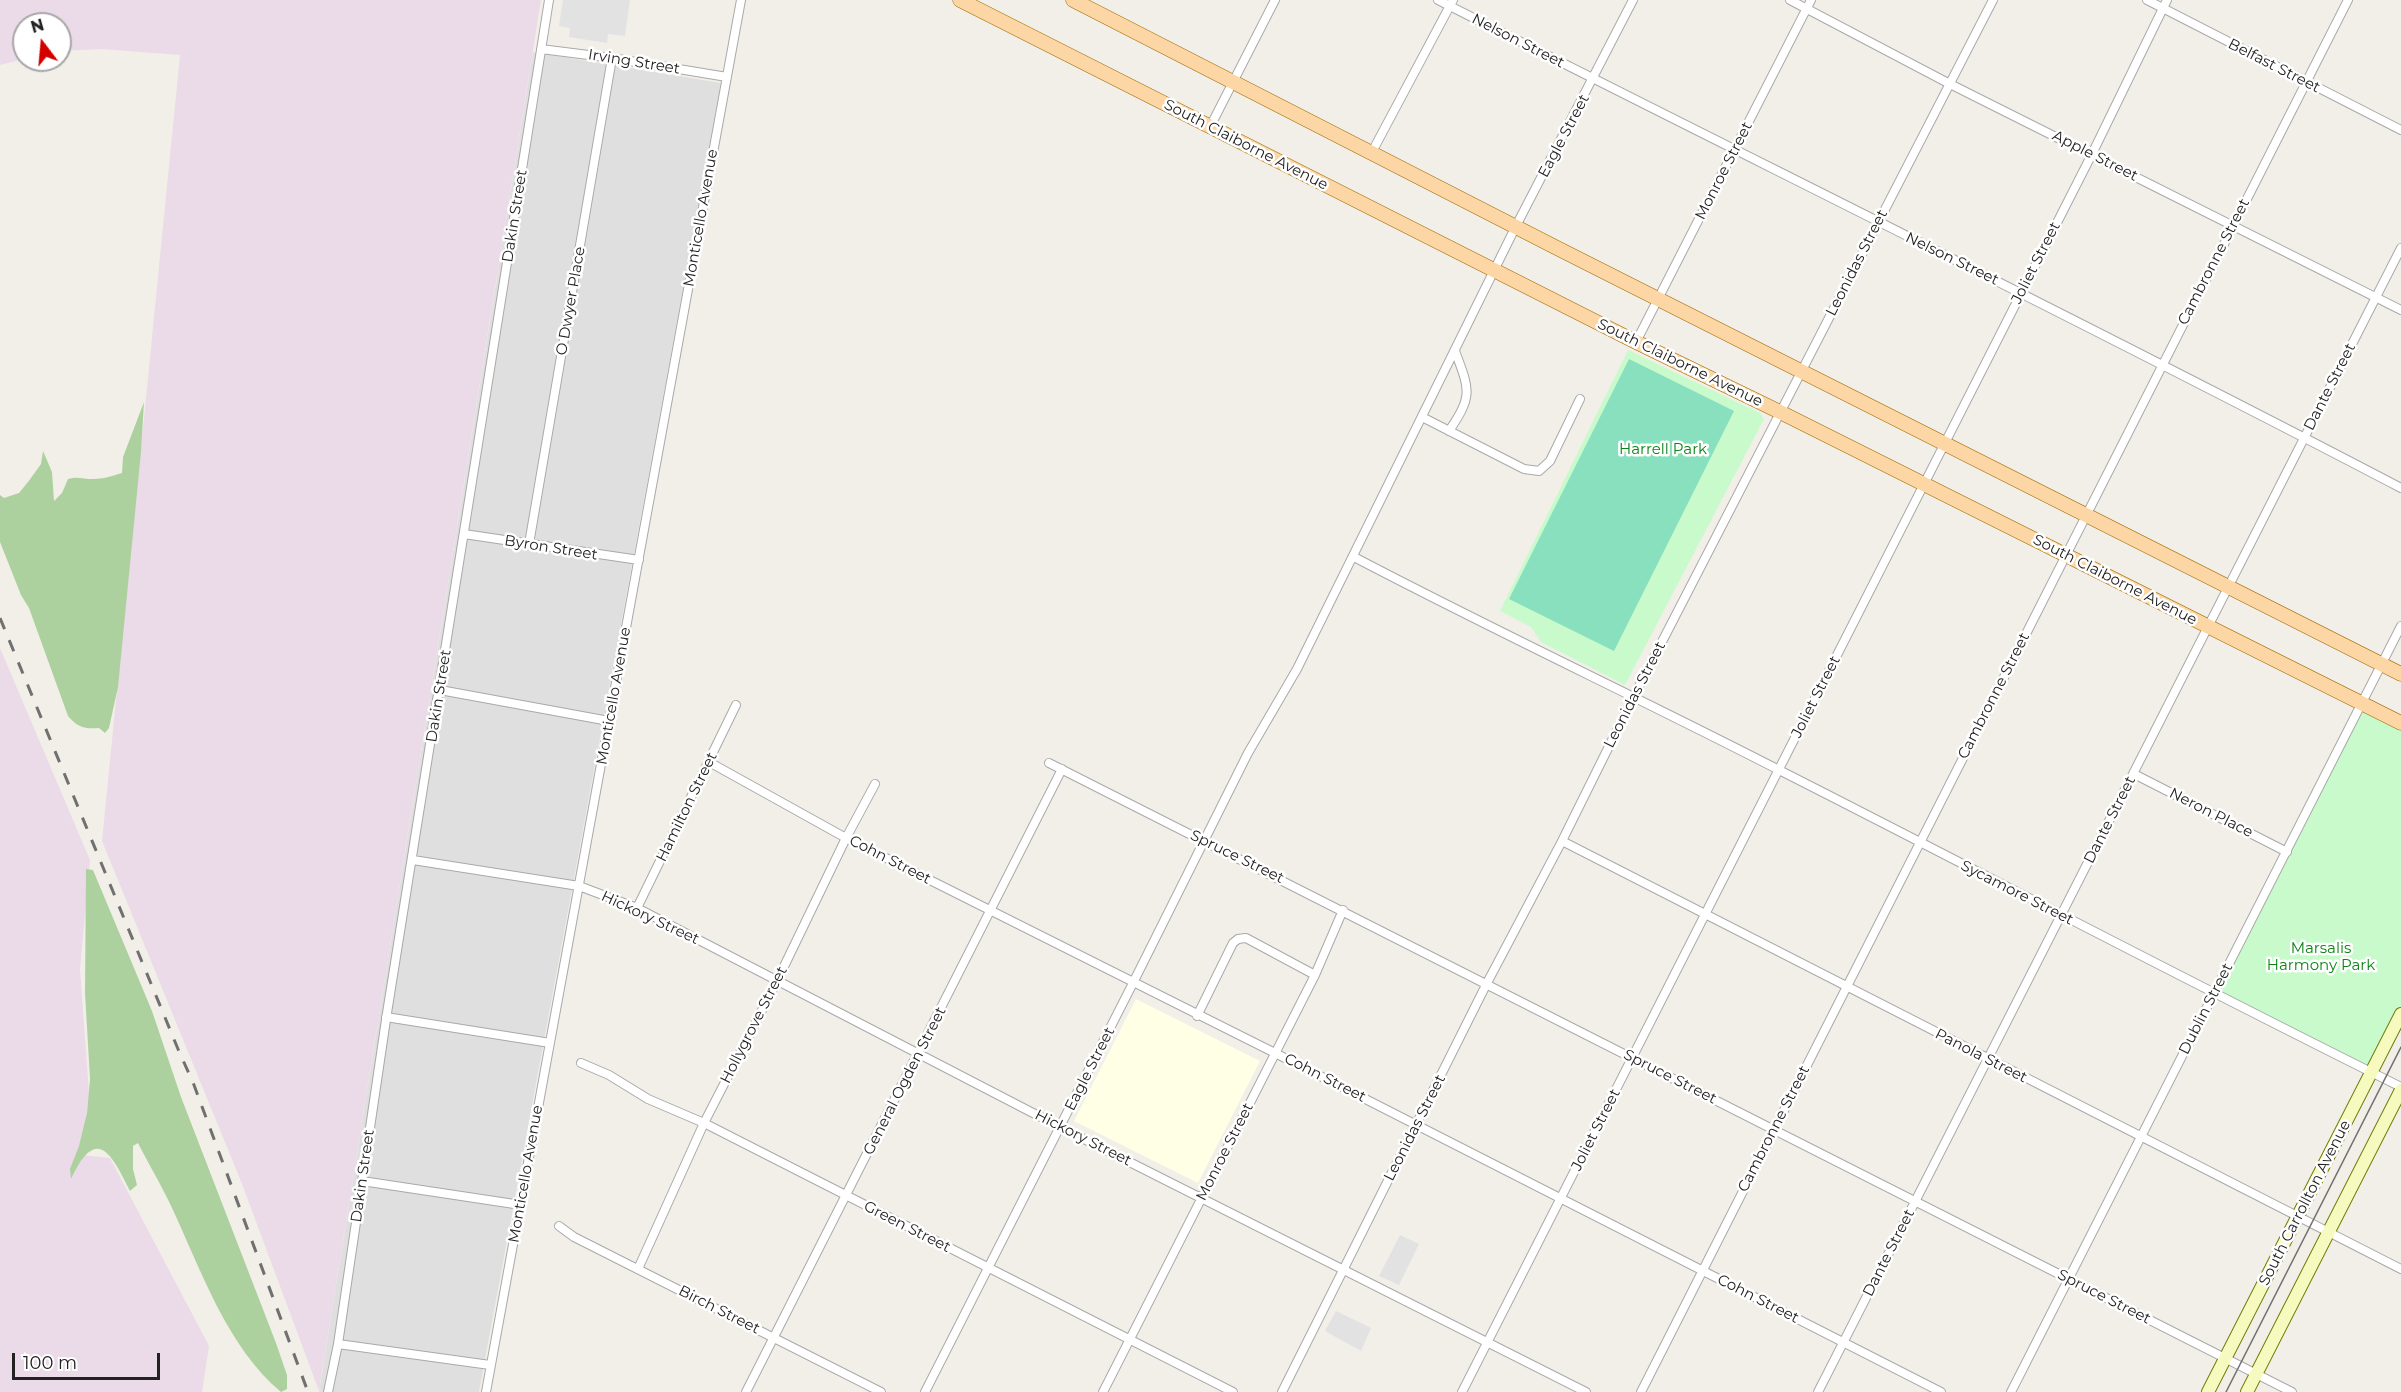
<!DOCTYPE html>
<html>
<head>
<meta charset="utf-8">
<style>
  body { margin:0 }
  #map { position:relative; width:2401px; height:1392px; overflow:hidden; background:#f2efe9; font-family:Montserrat,sans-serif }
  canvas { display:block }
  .north { position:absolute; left:12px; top:12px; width:60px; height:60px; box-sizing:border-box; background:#fff; border:2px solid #a7a7a7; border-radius:50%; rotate:344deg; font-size:16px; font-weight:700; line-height:24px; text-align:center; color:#222 }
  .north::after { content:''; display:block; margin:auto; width:21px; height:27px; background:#d40000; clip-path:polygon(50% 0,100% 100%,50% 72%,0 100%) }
  .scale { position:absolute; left:12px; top:1353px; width:148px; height:27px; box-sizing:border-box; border:3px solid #222; border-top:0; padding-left:8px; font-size:18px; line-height:21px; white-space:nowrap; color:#222; -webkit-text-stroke:4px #fff; paint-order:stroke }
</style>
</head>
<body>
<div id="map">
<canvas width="2401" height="1392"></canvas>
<div class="north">N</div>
<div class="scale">100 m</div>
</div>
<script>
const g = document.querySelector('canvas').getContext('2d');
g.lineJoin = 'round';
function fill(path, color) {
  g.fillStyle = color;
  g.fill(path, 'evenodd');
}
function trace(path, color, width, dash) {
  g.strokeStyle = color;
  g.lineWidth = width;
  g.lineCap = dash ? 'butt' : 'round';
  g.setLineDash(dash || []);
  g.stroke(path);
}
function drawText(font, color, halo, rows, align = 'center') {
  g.font = font + ' Montserrat,sans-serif';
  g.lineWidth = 5;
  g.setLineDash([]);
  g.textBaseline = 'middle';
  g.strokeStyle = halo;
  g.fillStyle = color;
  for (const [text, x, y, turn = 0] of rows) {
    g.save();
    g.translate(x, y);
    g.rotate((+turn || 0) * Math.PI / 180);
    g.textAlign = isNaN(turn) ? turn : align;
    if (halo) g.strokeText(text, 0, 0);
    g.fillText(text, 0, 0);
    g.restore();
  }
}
const residential = new Path2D(`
  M 533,52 L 721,83 L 479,1392 L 319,1392 Z`);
const industrial = new Path2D(`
  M 0,0 L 541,0 L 319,1391 L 242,1184 L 102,841 L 180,55 L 101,49 L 60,51 L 60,24 L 24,24 L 24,59 L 0,65 Z
  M 0,648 L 90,860 L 80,969 L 89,1093 L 82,1155 L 110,1158 L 209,1346 L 202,1392 L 0,1392 Z`);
const education = new Path2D(`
  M 1136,999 L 1260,1061 L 1198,1183 L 1074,1121 Z`);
const forest = new Path2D(`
  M 144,402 L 141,452 L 118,687 L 109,728 L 105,733 L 99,728 C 85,729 78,728 68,716 L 29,608 L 21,595 L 0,542 L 0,495 L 4,498 L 19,493 L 28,482 L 41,464 L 43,451 L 52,472 L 54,501 L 62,493 L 68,479 C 78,476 83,479 93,479 C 103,479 112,476 122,473 L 123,457 Z
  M 86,869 L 93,870 L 152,1011 L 181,1097 L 276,1343 L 287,1375 L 287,1389 L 281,1392 C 227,1347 201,1270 172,1208 C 162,1186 149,1165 138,1143 L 133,1146 L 133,1169 L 137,1185 L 130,1191 C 112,1155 97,1123 71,1179 L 70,1169 L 79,1146 L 87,1113 L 90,1079 L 85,993 Z`);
const park = new Path2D(`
  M 1628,350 L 1760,413 L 1764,419 L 1625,685 L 1541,642 L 1531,627 L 1500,611 Z
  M 2362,703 L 2401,723 L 2401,1014 L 2371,1072 L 2214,993 Z`);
const pitch = new Path2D(`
  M 1629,359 L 1734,411 L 1614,651 L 1509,599 Z`);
const parking = new Path2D(`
  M 563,0 L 630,0 L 625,36 L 608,34 L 607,43 L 569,37 L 570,28 L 559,26 Z
  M 1400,1235 L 1419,1244 L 1399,1285 L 1379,1276 Z
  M 1336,1311 L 1371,1328 L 1361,1351 L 1325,1331 Z`);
const minor = new Path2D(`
  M 1438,0 C 1759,163 2082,321 2401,488
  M 1790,0 L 1950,84 L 2401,310
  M 2147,0 L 2401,130
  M 541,49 L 612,58 L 727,77
  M 1210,127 L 1275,0
  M 1372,152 L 1453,0
  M 1636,342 L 1811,0
  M 1422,417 L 1524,469 L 1539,471 L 1550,461 L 1580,399
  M 1449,431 C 1473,395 1470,391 1455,351
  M 464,534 L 639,560
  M 529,544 L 612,58
  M 1354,557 C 1495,631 1639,698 1781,771 C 1988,876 2193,984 2401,1087
  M 440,690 L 609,721
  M 709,762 L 846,838 L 1275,1053 L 1941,1392
  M 1049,763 L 2292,1392
  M 2134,774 L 2287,852
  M 1562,841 L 2401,1269
  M 413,860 L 579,886 L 637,908 L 1060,1127 L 1586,1392
  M 637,908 L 736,705
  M 1197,1016 L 1233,943 L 1238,939 L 1246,938 L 1315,975
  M 386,1017 L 550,1043
  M 581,1063 L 609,1075 L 648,1099 L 704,1123 L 1233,1392
  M 362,1181 L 521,1205
  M 559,1226 L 574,1237 L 881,1392
  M 638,1269 L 704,1123 L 777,981 L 846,838 L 875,784
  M 338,1344 L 490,1365
  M 328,1392 L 338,1344 L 387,1013 L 549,0
  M 486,1392 L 741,0
  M 746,1392 L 1062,769
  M 925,1392 L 1133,983 L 1248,753 L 1297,669 L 1516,226 L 1633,0
  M 1103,1392 L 1315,975 L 1343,910
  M 1282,1392 L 1487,983 L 1562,841 L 1633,698 L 1993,0
  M 1462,1392 L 2092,154 L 2167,0
  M 1641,1392 L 2348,0
  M 1818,1392 L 2401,248
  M 2011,1392 L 2401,626`);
const secondary = new Path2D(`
  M 2208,1392 L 2401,1014
  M 2247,1392 L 2401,1090`);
const primary = new Path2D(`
  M 960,0 L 1636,342 L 1780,412 L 2401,723
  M 1073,0 L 1557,248 L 2401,674`);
const tram = new Path2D(`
  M 2226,1392 L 2401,1047`);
const rail = new Path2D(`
  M 0,618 L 178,1049 L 194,1085 L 308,1392`);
const streetNames = [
  ["Nelson Street",1518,41,27],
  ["Irving Street",634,62,9],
  ["Belfast Street",2274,66,27],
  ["Eagle Street",1564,136,-62],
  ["South Claiborne Avenue",1246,145,27],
  ["Apple Street",2095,156,27],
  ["Monroe Street",1724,171,-63],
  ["Dakin Street",515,216,-81],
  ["Monticello Avenue",701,218,-80],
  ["Nelson Street",1952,259,26],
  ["Cambronne Street",2214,262,-63],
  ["Leonidas Street",1857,263,-63],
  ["Joliet Street",2036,263,-63],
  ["O Dwyer Place",571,301,-80],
  ["South Claiborne Avenue",1680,363,26],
  ["Dante Street",2330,387,-63],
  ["Byron Street",551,548,9],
  ["South Claiborne Avenue",2115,580,27],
  ["Leonidas Street",1635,695,-63],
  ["Dakin Street",439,696,-81],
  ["Monticello Avenue",614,696,-80],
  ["Cambronne Street",1994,696,-63],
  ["Joliet Street",1816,697,-63],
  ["Hamilton Street",687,807,-64],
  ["Neron Place",2211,813,27],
  ["Dante Street",2110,820,-63],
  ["Spruce Street",1237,857,26],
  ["Cohn Street",890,860,27],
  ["Sycamore Street",2017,893,27],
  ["Hickory Street",650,918,25],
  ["Dublin Street",2206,1009,-63],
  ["Hollygrove Street",754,1025,-63],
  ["Panola Street",1981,1056,27],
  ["Eagle Street",1090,1069,-63],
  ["Spruce Street",1670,1077,27],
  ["Cohn Street",1325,1078,27],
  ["General Ogden Street",905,1081,-63],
  ["Leonidas Street",1415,1128,-63],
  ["Cambronne Street",1774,1129,-63],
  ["Joliet Street",1596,1130,-63],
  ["Hickory Street",1083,1138,27],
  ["Monroe Street",1225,1152,-63],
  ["Monticello Avenue",526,1174,-80],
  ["Dakin Street",363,1176,-82],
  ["South Carrollton Avenue",2305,1203,-63],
  ["Green Street",907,1227,27],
  ["Dante Street",1889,1253,-63],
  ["Spruce Street",2104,1297,27],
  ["Cohn Street",1758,1299,27],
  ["Birch Street",719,1310,27]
];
const parkNames = [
  ["Harrell Park",1663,450],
  ["Marsalis",2321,949],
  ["Harmony Park",2321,966]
];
fill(residential, '#e0dfdf');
fill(industrial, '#ebdbe8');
fill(education, '#ffffe5');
fill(forest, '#add19e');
fill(park, '#c8facc');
fill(pitch, '#88e0be');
fill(parking, '#e2e2e2');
trace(minor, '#a9a9a9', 10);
trace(secondary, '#707d05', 14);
trace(primary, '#a06b00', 15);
trace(minor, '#fff', 8);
trace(secondary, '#f7fabf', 12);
trace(primary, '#fcd6a4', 14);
trace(tram, '#707070', 1.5);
trace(rail, '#707070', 3, [12, 12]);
drawText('15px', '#222', '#fff', streetNames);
drawText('15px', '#0c8416', '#fff', parkNames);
</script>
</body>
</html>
